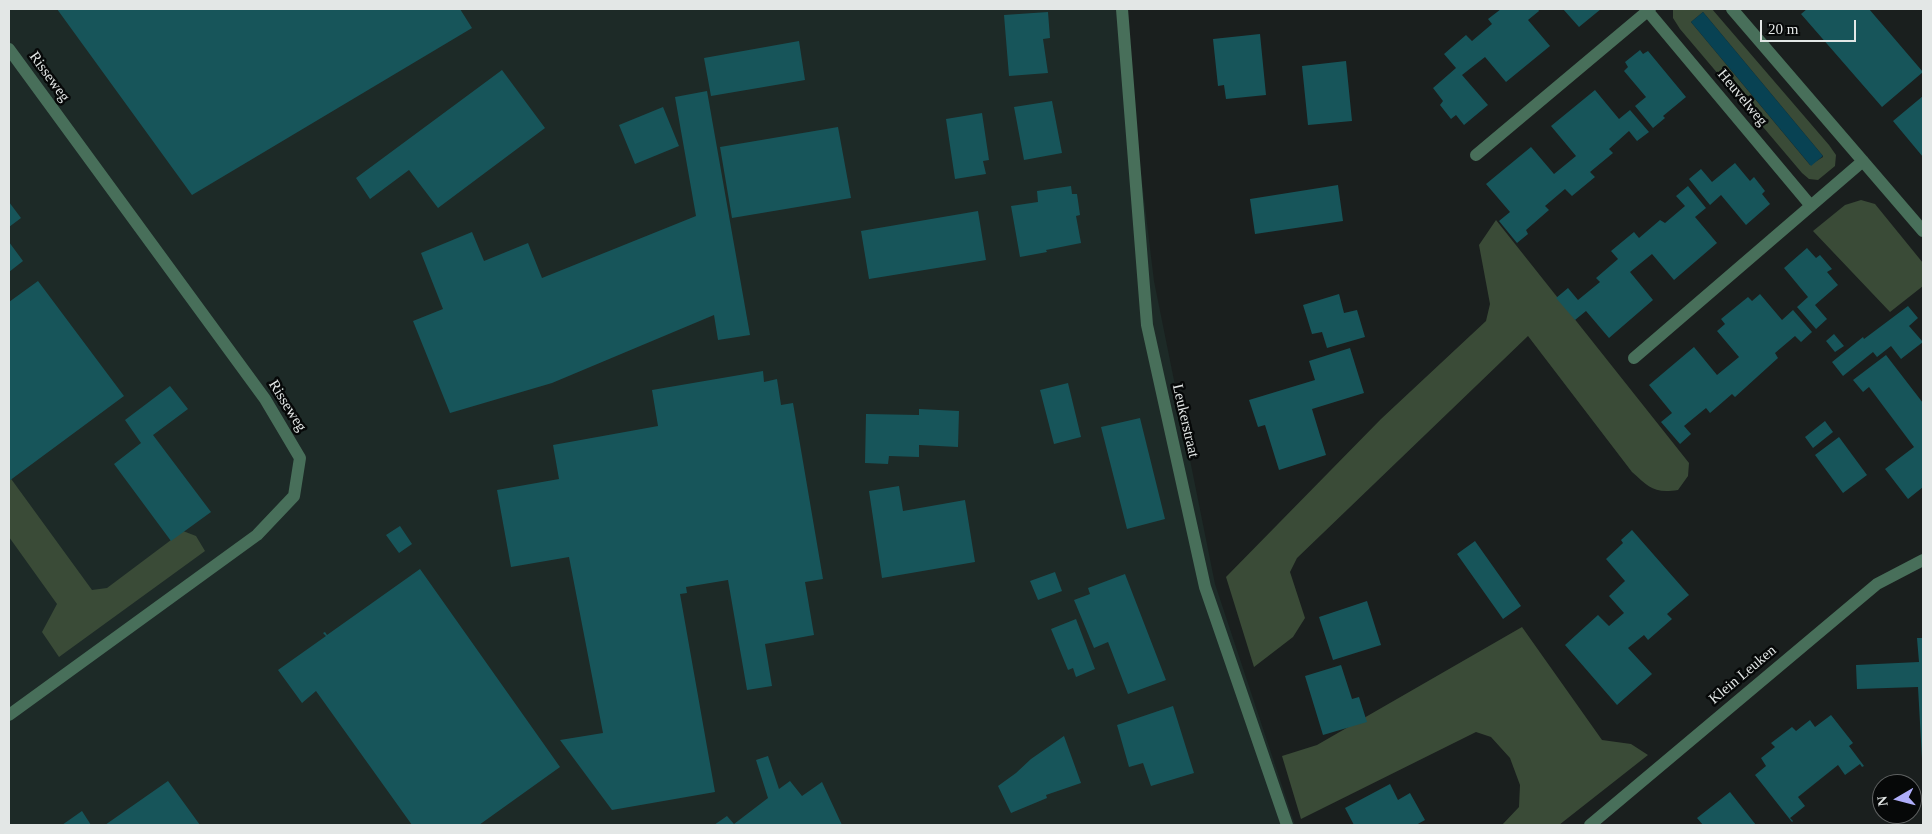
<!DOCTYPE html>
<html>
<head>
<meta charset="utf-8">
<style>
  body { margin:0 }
  #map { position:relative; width:1932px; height:834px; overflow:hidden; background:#1a1f1e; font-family:Georgia,serif }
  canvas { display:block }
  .frame { position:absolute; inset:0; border:10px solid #e3e7e6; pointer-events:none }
  .north { position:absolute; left:1872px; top:774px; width:50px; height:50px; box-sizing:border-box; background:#060808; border:1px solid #5e6161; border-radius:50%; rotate:262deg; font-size:14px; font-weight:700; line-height:20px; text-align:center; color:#e3e7e6 }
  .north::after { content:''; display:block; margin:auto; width:18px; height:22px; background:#afaefa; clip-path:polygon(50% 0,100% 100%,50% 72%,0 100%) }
  .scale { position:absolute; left:1760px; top:20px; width:96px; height:22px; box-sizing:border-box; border:2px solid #e3e7e6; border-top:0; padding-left:6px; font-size:15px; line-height:18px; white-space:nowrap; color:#e3e7e6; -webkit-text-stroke:4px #060808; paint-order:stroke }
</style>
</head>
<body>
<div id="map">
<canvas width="1932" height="834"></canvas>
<div class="frame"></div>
<div class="north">N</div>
<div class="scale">20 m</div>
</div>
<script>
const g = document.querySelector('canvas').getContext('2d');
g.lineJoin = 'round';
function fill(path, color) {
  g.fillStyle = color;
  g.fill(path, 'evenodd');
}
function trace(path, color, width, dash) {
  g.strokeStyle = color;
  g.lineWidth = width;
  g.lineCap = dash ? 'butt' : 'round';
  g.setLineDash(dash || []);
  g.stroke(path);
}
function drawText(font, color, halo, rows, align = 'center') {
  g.font = font + ' Georgia,serif';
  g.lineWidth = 5;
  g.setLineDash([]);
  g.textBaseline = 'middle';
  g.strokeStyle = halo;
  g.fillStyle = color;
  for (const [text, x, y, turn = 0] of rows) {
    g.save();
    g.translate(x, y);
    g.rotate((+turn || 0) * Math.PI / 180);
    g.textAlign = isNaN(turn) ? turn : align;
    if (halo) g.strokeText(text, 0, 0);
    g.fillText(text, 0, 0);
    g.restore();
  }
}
const built = new Path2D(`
  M 9,9 L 1121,9 L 1154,281 L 1215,584 L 1295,825 L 9,825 Z`);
const green = new Path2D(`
  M 1673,9 L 1712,9 L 1829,145 L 1836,155 L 1835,166 L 1818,180 L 1809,179 L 1802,173 L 1680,29 L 1673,18 ZM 1703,12 L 1823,156 L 1823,157 L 1810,165 L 1691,22 Z
  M 1861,200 L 1875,204 L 1923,263 L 1923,286 L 1890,312 L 1813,231 L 1845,205 Z
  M 1496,220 L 1689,463 L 1688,476 L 1678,490 C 1654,494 1649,487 1632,472 L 1528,336 L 1297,558 L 1290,572 L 1305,618 L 1293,637 L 1254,667 L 1226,577 L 1381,419 L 1486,321 L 1490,304 L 1479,245 Z
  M 9,476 L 92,590 L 107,588 L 183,531 L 196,536 L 205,551 L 59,657 L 42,632 L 57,604 L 9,537 Z
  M 1522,627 L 1602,740 L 1631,744 L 1648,755 L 1559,825 L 1502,825 L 1519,807 L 1520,785 L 1510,758 L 1491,737 L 1476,732 L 1301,819 L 1282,756 L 1317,745 Z`);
const water = new Path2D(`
  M 1703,12 L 1823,156 L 1811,166 L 1691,22 Z`);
const building = new Path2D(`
  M 57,9 L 460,9 L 472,28 L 192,195 Z
  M 1501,9 L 1538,9 L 1539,11 L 1528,20 L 1550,46 L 1506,82 L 1485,57 L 1462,75 L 1488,105 L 1464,125 L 1456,115 L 1451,119 L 1440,105 L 1443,101 L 1433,88 L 1456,68 L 1444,54 L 1466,35 L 1472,41 L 1492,24 L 1488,19 Z
  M 1563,9 L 1601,9 L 1579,27 Z
  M 1807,9 L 1869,9 L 1923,72 L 1882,107 L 1801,14 Z
  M 1048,12 L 1050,38 L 1043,39 L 1048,73 L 1009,76 L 1004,15 Z
  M 1260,34 L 1266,95 L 1226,99 L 1224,85 L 1218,86 L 1213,39 Z
  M 799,41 L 805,80 L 711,96 L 704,58 Z
  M 1640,50 L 1643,54 L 1648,51 L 1686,97 L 1663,116 L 1665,118 L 1653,128 L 1635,106 L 1646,97 L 1624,71 L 1628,67 L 1625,62 Z
  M 1346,61 L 1352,121 L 1308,125 L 1302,66 Z
  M 502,70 L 545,128 L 438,208 L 409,170 L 370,199 L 356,178 Z
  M 1595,90 L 1619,119 L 1630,110 L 1649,132 L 1637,141 L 1629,131 L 1609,149 L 1613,153 L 1590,172 L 1595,177 L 1572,196 L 1565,189 L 1545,206 L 1549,210 L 1526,230 L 1528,234 L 1517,243 L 1499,221 L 1510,212 L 1486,184 L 1531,147 L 1554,174 L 1576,156 L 1551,126 Z
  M 707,91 L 750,335 L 718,340 L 714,315 L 552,383 L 450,413 L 413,321 L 443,309 L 421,253 L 472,232 L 484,261 L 528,243 L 542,278 L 696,216 L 675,97 Z
  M 1923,96 L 1923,157 L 1893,121 Z
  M 1052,101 L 1062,153 L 1024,160 L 1014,107 Z
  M 663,107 L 679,146 L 635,164 L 619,125 Z
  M 982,113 L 989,160 L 983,161 L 986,174 L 955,179 L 946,119 Z
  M 838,127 L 851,198 L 732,218 L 720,147 Z
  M 1735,163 L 1750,181 L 1754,177 L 1765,191 L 1762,194 L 1770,204 L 1746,225 L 1721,195 L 1710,205 L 1689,179 L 1701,169 L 1712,182 Z
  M 1338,185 L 1343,221 L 1255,234 L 1250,199 Z
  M 1071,186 L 1072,194 L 1077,194 L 1080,215 L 1076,216 L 1081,243 L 1046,250 L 1047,252 L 1020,257 L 1011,206 L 1038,202 L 1037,191 Z
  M 1688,186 L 1706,208 L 1695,217 L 1717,243 L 1674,280 L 1652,254 L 1630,272 L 1653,300 L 1609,338 L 1586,311 L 1575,320 L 1556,298 L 1568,288 L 1578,300 L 1600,282 L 1596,278 L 1618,259 L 1611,251 L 1634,232 L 1639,238 L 1660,220 L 1665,223 L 1685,206 L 1676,196 Z
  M 9,202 L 21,218 L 9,227 Z
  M 978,211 L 986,260 L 869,279 L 861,231 Z
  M 9,242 L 23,261 L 9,272 Z
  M 1807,248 L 1816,258 L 1820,255 L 1832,269 L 1827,272 L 1838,285 L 1815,305 L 1827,319 L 1816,329 L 1797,307 L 1808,297 L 1784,268 Z
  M 38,281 L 124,396 L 9,481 L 9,302 Z
  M 1339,294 L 1344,313 L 1357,310 L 1365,337 L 1327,348 L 1322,332 L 1312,334 L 1303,305 Z
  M 1760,294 L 1782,320 L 1793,310 L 1812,332 L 1801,342 L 1795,336 L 1775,353 L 1778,358 L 1735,397 L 1732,394 L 1710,413 L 1706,408 L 1684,426 L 1691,434 L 1680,444 L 1661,422 L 1672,413 L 1649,385 L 1694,347 L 1717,375 L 1739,357 L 1717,331 L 1725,324 L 1721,319 L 1748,297 L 1752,301 Z
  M 1908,306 L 1918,318 L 1909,326 L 1923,342 L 1901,359 L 1891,346 L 1877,357 L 1873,352 L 1843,376 L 1832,362 L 1863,337 L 1864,339 Z
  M 1834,334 L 1844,346 L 1835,352 L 1826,341 Z
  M 1350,348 L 1364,393 L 1312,409 L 1326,455 L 1279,470 L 1265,425 L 1258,427 L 1249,400 L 1315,380 L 1309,361 Z
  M 1886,355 L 1923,403 L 1923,487 L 1908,499 L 1885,469 L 1914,447 L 1869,387 L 1863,392 L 1853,380 Z
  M 763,371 L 764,382 L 777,379 L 781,405 L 793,403 L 823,579 L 805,582 L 814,635 L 765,644 L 772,686 L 747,690 L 728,580 L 686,587 L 687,593 L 680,594 L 715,792 L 612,810 L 560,740 L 603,733 L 569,557 L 511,567 L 497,490 L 559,479 L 553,445 L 658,426 L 652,390 Z
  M 1068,383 L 1081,437 L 1054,444 L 1040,390 Z
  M 170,386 L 188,409 L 153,435 L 211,512 L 171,541 L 114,464 L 141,443 L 125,420 Z
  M 919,409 L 959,411 L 958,447 L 919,445 L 919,457 L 889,456 L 888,464 L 865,463 L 866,414 L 919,415 Z
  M 1140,418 L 1165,519 L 1127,529 L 1101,427 Z
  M 1825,421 L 1833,432 L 1813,448 L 1805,437 Z
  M 1839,437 L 1867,475 L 1843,493 L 1815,455 Z
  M 899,486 L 903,511 L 965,500 L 975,562 L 882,578 L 869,491 Z
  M 400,526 L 412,544 L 399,553 L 386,535 Z
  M 1632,530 L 1689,595 L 1667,614 L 1672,619 L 1648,640 L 1644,635 L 1628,648 L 1652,674 L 1617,705 L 1565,645 L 1598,615 L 1609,626 L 1624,613 L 1609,596 L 1625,581 L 1606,559 L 1623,543 L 1621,540 Z
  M 1475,541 L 1521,606 L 1503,619 L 1457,554 Z
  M 420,569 L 560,767 L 479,825 L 412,825 L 316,691 L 302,703 L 278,670 L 326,636 L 323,633 L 325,632 L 327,635 Z
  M 1055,572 L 1062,591 L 1038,600 L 1030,581 Z
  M 1125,574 L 1166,680 L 1128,694 L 1108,642 L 1094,648 L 1074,600 L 1090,594 L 1088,588 Z
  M 1367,601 L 1381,645 L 1333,660 L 1319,617 Z
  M 1076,619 L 1095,669 L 1076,677 L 1073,668 L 1068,670 L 1051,629 Z
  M 1917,638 L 1923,638 L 1923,759 L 1922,759 L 1918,687 L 1857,689 L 1856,665 L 1919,662 Z
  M 1341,665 L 1352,699 L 1359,697 L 1367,722 L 1323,735 L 1305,676 Z
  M 1173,706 L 1194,773 L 1151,786 L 1143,763 L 1129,767 L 1117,725 Z
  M 1831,715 L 1853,743 L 1849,746 L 1864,766 L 1862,767 L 1860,764 L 1845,775 L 1838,765 L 1798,797 L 1805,806 L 1790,818 L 1793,821 L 1792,822 L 1755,775 L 1766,766 L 1761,758 L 1775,747 L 1771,743 L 1792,727 L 1796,731 L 1810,720 L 1815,727 Z
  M 1064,736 L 1081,783 L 1046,795 L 1047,798 L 1011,813 L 998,786 L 1016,773 L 1031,759 Z
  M 768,756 L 779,789 L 790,781 L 802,796 L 822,782 L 842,825 L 714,825 L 727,816 L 734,824 L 768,798 L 756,760 Z
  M 168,781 L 200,825 L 105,825 Z
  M 1390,784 L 1398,800 L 1410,793 L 1425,820 L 1416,825 L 1354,825 L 1345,808 Z
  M 1730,792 L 1756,825 L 1703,825 L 1697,818 Z
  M 82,811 L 91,825 L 62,825 Z`);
const street = new Path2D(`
  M 1122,9 L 1147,325 L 1205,587 L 1287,825
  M 1646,9 L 1811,206
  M 1732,9 L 1923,231
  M 9,49 L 265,399 L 300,458 L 294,496 L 257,535 L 9,715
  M 1476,155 L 1650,9
  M 1634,358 L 1863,161
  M 1590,825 L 1877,584 L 1923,560`);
const streetNames = [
  ["Risseweg",49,77,54],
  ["Heuvelweg",1742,98,50],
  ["Risseweg",287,406,58],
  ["Leukerstraat",1185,421,77],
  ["Klein Leuken",1743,675,-40]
];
fill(built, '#1d2a27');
fill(green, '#3a4b37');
fill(water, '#084253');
fill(building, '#17555a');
trace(street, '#486f5a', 12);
drawText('15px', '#e3e7e6', '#060808', streetNames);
</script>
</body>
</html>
